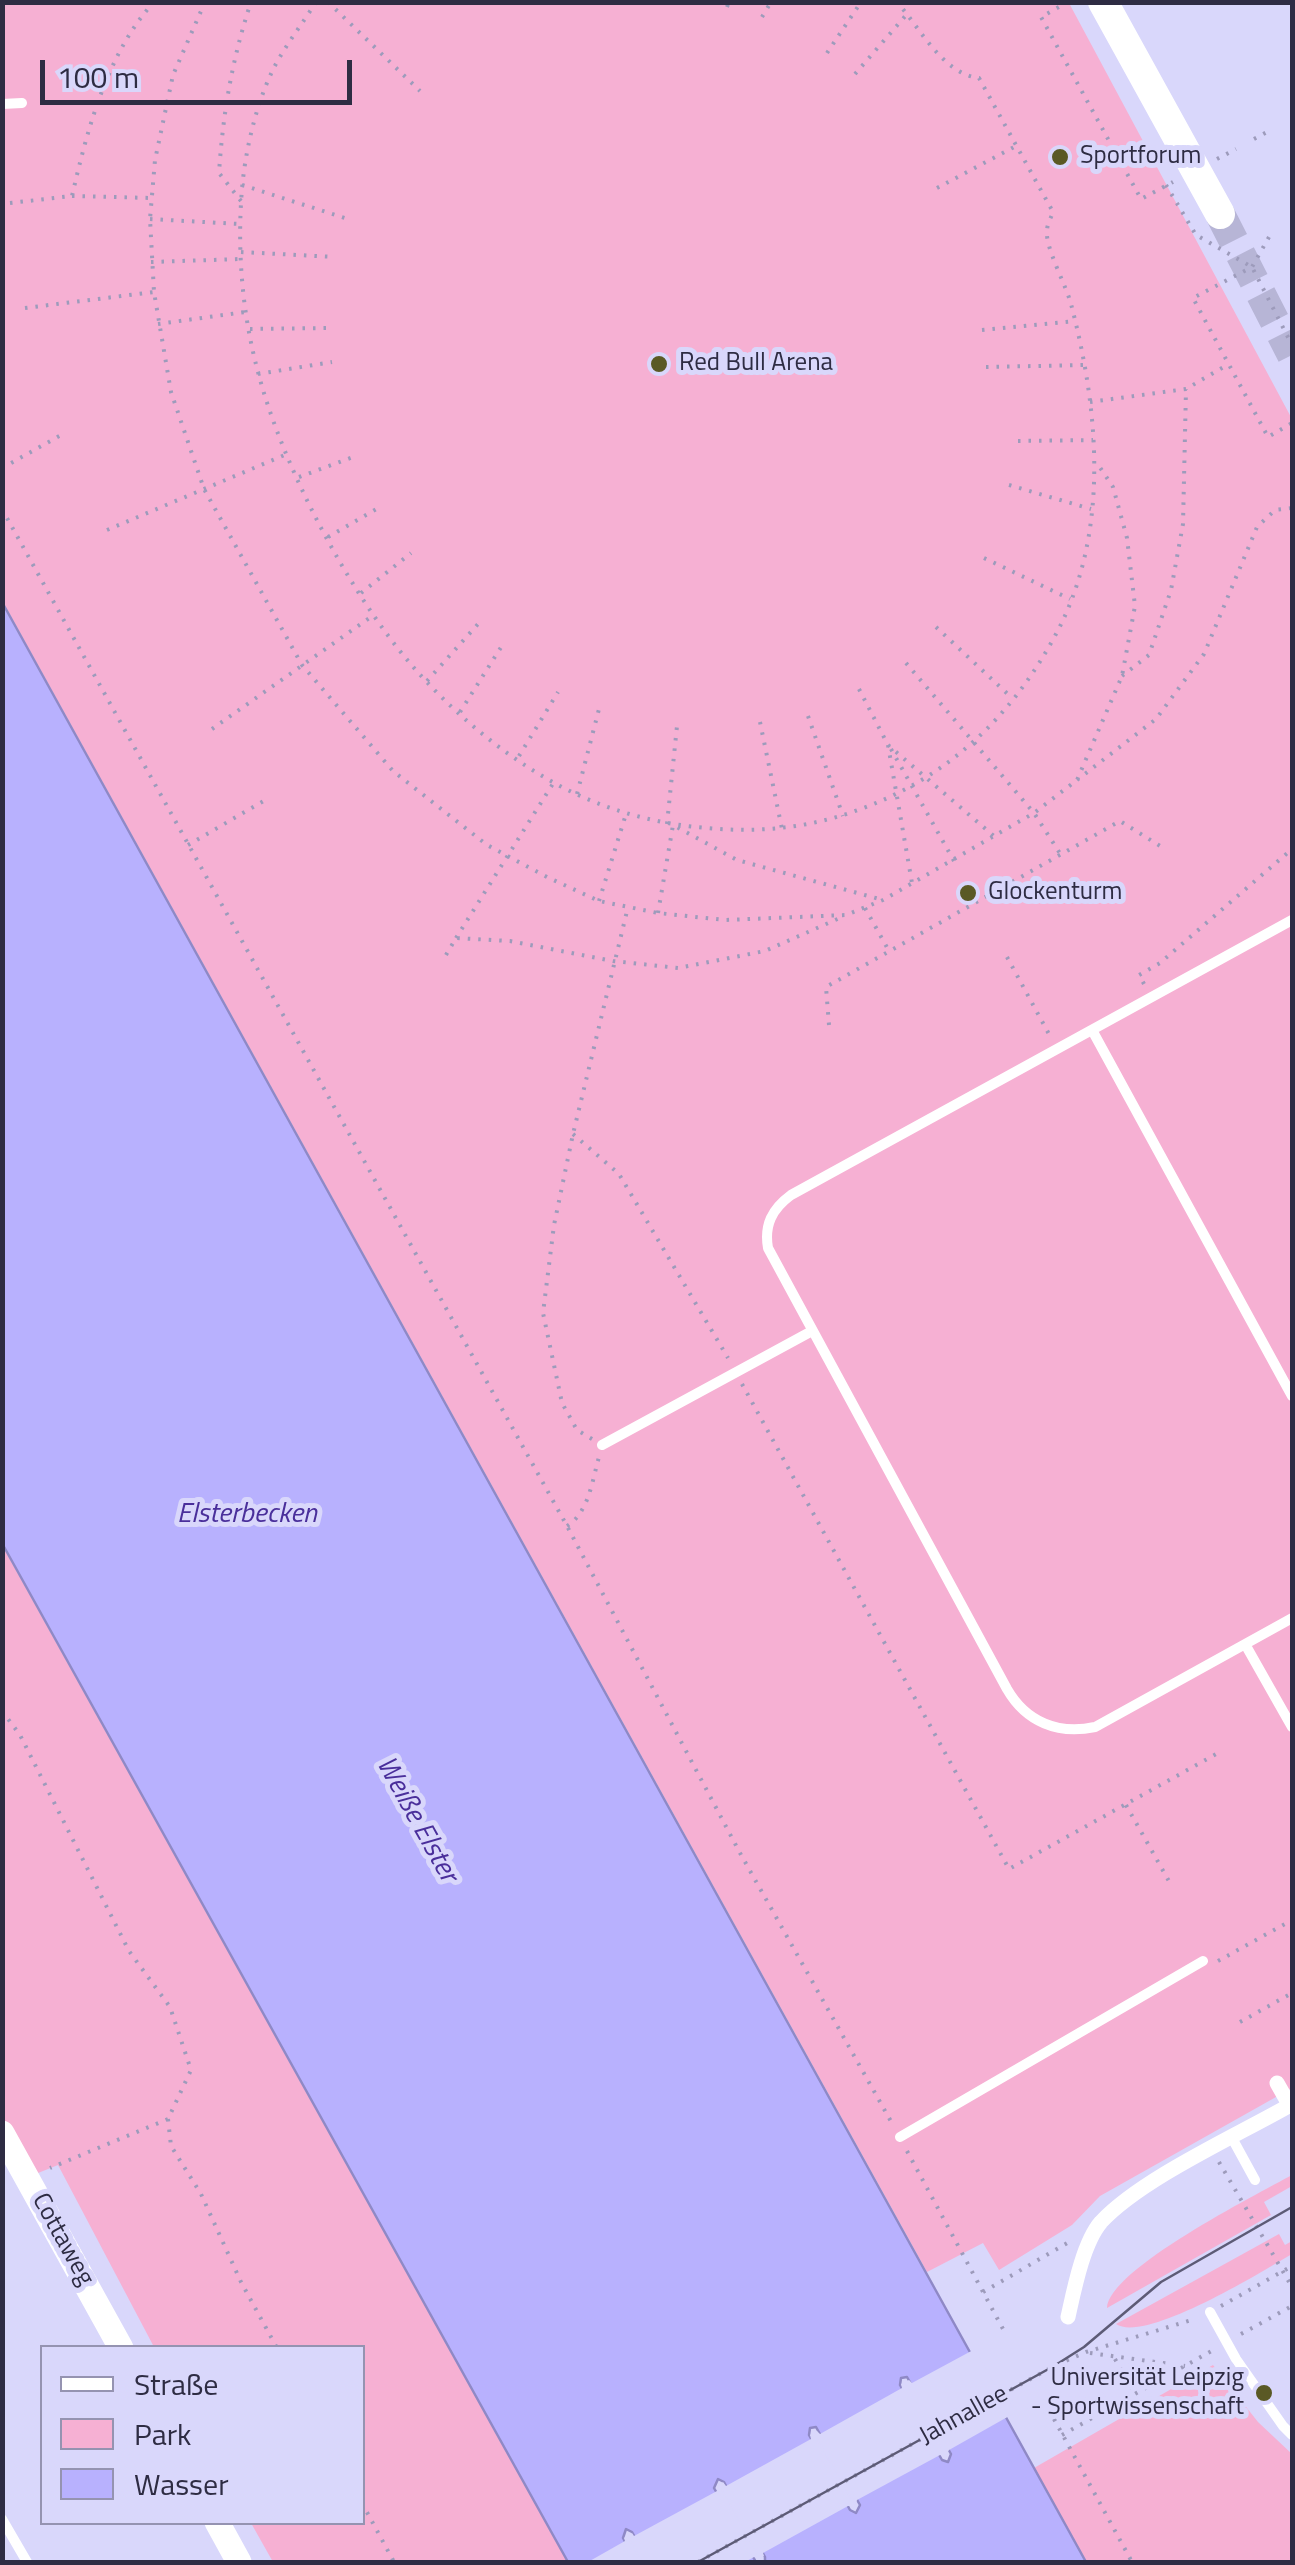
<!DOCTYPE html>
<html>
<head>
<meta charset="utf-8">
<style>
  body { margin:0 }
  #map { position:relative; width:1295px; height:2565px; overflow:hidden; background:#d9d7fb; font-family:"Titillium Web",sans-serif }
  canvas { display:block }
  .frame { position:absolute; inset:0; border:5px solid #2e2c43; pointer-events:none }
  .legend { position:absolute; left:40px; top:2345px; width:325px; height:180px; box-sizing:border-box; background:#d9d7fb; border:2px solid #9593b1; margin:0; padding:12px 18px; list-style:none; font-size:30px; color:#2e2c43 }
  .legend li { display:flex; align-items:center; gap:20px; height:50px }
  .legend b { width:50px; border:2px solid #9593b1 }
  .scale { position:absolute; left:40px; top:60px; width:312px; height:45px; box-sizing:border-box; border:5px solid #2e2c43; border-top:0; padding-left:12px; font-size:30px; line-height:35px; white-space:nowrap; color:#2e2c43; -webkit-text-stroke:8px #d9d7fb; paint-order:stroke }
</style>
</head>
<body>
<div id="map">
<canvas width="1295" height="2565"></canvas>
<div class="frame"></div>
<ul class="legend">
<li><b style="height:12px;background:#fff"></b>Straße</li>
<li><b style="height:28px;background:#f6b0d3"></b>Park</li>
<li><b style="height:28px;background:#b8b1fe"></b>Wasser</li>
</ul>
<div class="scale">100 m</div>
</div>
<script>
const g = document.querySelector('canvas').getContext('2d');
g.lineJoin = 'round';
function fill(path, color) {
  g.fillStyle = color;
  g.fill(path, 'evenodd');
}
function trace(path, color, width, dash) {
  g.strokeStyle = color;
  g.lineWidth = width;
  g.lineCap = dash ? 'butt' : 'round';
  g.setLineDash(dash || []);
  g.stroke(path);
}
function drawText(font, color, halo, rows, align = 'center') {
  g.font = font + ' "Titillium Web",sans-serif';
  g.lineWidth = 10;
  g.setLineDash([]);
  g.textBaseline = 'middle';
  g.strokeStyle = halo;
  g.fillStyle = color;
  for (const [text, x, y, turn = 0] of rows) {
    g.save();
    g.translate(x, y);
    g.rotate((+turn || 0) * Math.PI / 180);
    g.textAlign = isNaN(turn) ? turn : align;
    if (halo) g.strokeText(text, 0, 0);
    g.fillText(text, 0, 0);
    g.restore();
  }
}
const green = new Path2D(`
  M 2,3 L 1069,3 L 1292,419 L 1292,2088 L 1100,2196 L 1072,2225 L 999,2270 L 983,2243 L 927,2272 L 3,602 Z
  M 2,1545 L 568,2562 L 273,2562 L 251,2523 L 362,2522 L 362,2348 L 154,2347 L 58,2165 L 28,2177 L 2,2131 Z
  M 1292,2175 L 1292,2186 L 1264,2202 L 1271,2215 L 1107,2308 C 1109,2269 1256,2195 1292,2175 Z
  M 1279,2234 L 1285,2245 L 1292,2241 L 1292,2254 C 1263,2271 1145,2344 1116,2324 Z
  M 1213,2365 L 1258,2422 L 1292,2454 L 1292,2562 L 1086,2562 L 1034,2468 Z`);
const water = new Path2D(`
  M 2,602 L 1086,2562 L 765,2562 L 765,2557 L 724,2482 L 718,2479 L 714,2488 L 756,2562 L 649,2562 L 632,2532 L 626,2529 L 623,2538 L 636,2562 L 568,2562 L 3,1545 ZM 907,2377 L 951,2454 L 948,2462 L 942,2460 L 900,2385 L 901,2378 ZM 816,2427 L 860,2505 L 856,2513 L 850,2510 L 809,2435 L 810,2428 Z`);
const pier = new Path2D(`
  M 975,2349 L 1011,2415 L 949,2450 L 946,2455 L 905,2382 L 909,2380 L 912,2383 Z
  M 905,2382 L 945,2456 L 940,2455 L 857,2500 L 855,2506 L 814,2432 L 817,2431 L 820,2434 L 902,2388 L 901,2384 Z
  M 813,2433 L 854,2506 L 848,2506 L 763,2553 L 764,2556 L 760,2558 L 720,2485 L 723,2482 L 726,2486 L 811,2439 L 810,2435 Z
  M 719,2485 L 759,2559 L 754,2557 L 745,2562 L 643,2562 L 628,2535 L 632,2533 L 634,2536 L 717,2491 Z
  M 627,2536 L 641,2562 L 588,2562 L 625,2541 L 624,2538 Z`);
const secondaryTunnel = new Path2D(`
  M 1220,214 L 1292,355`);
const path = new Path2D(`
  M 205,2 L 173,75 L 155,160 L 150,219 L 154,292 L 171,392 L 204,489 L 302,665 L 393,771 L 487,845 L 547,877 L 599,901 L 658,913 L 725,920 L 846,915 L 883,900 L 1034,813 L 1077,780 L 1122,676 L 1135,606 L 1127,538 L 1113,487 L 1097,463
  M 316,2 C 301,26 281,51 270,76 C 255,109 245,153 242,189 C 237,249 242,313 258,372 C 282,465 347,589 409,662 C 453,714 514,765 576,794 C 617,813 660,824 706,828 C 758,833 809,828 858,810 C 947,778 1011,718 1056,634 C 1110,533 1099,411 1071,304 C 1066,285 1045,247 1047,231 C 1047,224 1051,218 1053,212 L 979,78 C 943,74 920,28 897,2
  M 328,2 L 420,91
  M 579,2 L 579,3
  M 1068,2 L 1041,17 L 1141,199 L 1173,182
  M 727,7 L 729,2
  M 762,17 L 771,2
  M 827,53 L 861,2
  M 855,74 L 907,14
  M 1254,139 L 1269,131
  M 1217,159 L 1236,149
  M 242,185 L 345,218
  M 1166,185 L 1196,235 L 1252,267 L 1292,345
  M 937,188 L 1016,146
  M 72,196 L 152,198
  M 241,201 L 219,173 C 223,113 232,59 251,2
  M 10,203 L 72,196 C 87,131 107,53 154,2
  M 150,219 L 240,224
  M 1269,237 L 1252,267 L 1193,298 L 1268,437 L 1292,423
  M 241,252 L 335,257
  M 151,262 L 241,259
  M 25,308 L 154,292
  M 158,324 L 245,312
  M 250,329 L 328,328
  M 982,330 L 1075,321
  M 986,367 L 1084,365
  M 258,374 L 332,362
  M 1090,402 L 1186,389 L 1227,365
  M 1018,441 L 1093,440
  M 2,468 L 63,434
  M 299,477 L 356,456
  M 1009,485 L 1091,509
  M 2,509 L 567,1526 L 740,1853 L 893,2125
  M 107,530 L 287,454
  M 328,537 L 378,508
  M 984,558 L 1070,599
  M 361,593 L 411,553
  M 936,627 L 1012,698
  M 906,663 L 1034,813 L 1061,855
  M 1122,676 L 1149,655 L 1171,590 L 1183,524 L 1186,389
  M 427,681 L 478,624
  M 859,689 L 888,745 L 995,837
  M 460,712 L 505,641
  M 808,716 L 843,816
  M 760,722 L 782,829
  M 212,729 L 375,614
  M 888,745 L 912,883
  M 891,749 L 954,861
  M 519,756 L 558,692
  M 1077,780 L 1156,719 L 1204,654 L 1257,527 L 1275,510 L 1292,508
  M 577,794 L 599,709
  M 667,824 L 677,726
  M 188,845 L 267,799
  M 599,901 L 626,814
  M 865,908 L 889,951
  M 658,913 L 673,825 L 737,860 L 883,900
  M 456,938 L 554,782
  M 446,955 L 456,938 L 510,941 L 613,961 L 678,968 L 765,951 L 842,917
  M 1007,957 L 1050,1036
  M 1144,984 L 1139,975 L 1160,963 L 1292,849
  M 829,1025 L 826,987 L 1120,821 L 1165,849
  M 573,1134 L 619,1174 L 728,1358
  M 742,1384 L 1009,1869 L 1218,1753
  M 592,1439 L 577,1430 L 562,1403 L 543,1313 L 554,1225 L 573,1134 L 628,907
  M 567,1526 C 589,1512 592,1481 599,1457
  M 2,1711 L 20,1735 L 129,1951 L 170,2007 L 191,2070 L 168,2119 L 50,2168
  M 1126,1805 L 1170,1883
  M 1218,1961 L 1292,1920
  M 1240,2022 L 1292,1993
  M 168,2119 L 171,2146 L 201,2194 L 241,2282 L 277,2348
  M 907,2151 L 1003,2329
  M 1219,2162 L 1292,2287
  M 983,2292 L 1069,2242
  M 1221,2306 L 1292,2266
  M 1241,2334 L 1292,2306
  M 1090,2353 L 1185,2366
  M 1115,2359 L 1135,2394
  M 1054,2419 L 1132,2562
  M 1062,2435 L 1215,2349
  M 362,2503 L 394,2562
  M 698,2562 L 1054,2366 L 1086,2352 L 1195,2319`);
const service = new Path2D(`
  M 2,104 L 22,103
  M 1292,920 L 791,1195 C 772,1209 764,1225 768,1248 L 1007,1689 C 1026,1722 1058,1735 1095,1727 L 1292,1618
  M 1092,1030 L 1292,1396
  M 602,1445 L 812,1331
  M 1245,1644 L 1292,1727
  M 900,2137 L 1203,1961
  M 1232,2138 L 1255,2180
  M 1210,2312 L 1236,2359 L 1283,2426 L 1292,2435
  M 2,2519 L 27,2562`);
const pedestrian = new Path2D(`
  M 1277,2083 L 1290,2106
  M 1068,2317 C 1074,2290 1083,2243 1101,2222 C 1142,2178 1238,2135 1292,2104`);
const tertiary = new Path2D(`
  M 2,2133 L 121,2348
  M 217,2522 L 239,2562`);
const secondary = new Path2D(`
  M 1103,2 L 1220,214`);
const tram = new Path2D(`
  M 698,2562 L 1054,2366 L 1084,2347 L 1161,2282 L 1292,2207`);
const markers = [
  [1060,157,10,"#5a5925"],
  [659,364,10,"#5a5925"],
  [968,893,10,"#5a5925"],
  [1264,2393,10,"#5a5925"]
];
const poiNames = [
  ["Sportforum",1080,157],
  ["Red Bull Arena",679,364],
  ["Glockenturm",988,893],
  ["Universität Leipzig",1244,2379,"right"],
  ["- Sportwissenschaft",1244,2408,"right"]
];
const streetNames = [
  ["Cottaweg",62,2240,61],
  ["Jahnallee",964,2416,-29]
];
const waterNames = [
  ["Elsterbecken",247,1515],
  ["Weiße Elster",416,1820,61]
];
fill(green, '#f6b0d3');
fill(water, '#b8b1fe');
trace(water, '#8f89c6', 2.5);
fill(pier, '#d9d7fb');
trace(secondaryTunnel, '#b7b5d6', 30, [30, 15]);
trace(path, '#9d9bbb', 4, [2.5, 8]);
trace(service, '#fff', 10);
trace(pedestrian, '#fff', 15);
trace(tertiary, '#fff', 25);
trace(secondary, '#fff', 30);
trace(tram, '#5d5b76', 2.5);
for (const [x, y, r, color] of markers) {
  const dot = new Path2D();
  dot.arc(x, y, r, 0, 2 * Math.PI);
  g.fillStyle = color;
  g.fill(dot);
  trace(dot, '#d9d7fb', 4);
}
drawText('25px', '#2e2c43', '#d9d7fb', poiNames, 'left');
drawText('25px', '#2e2c43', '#d9d7fb', streetNames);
drawText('italic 28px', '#4a2f9b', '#d9d7fb', waterNames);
</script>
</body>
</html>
